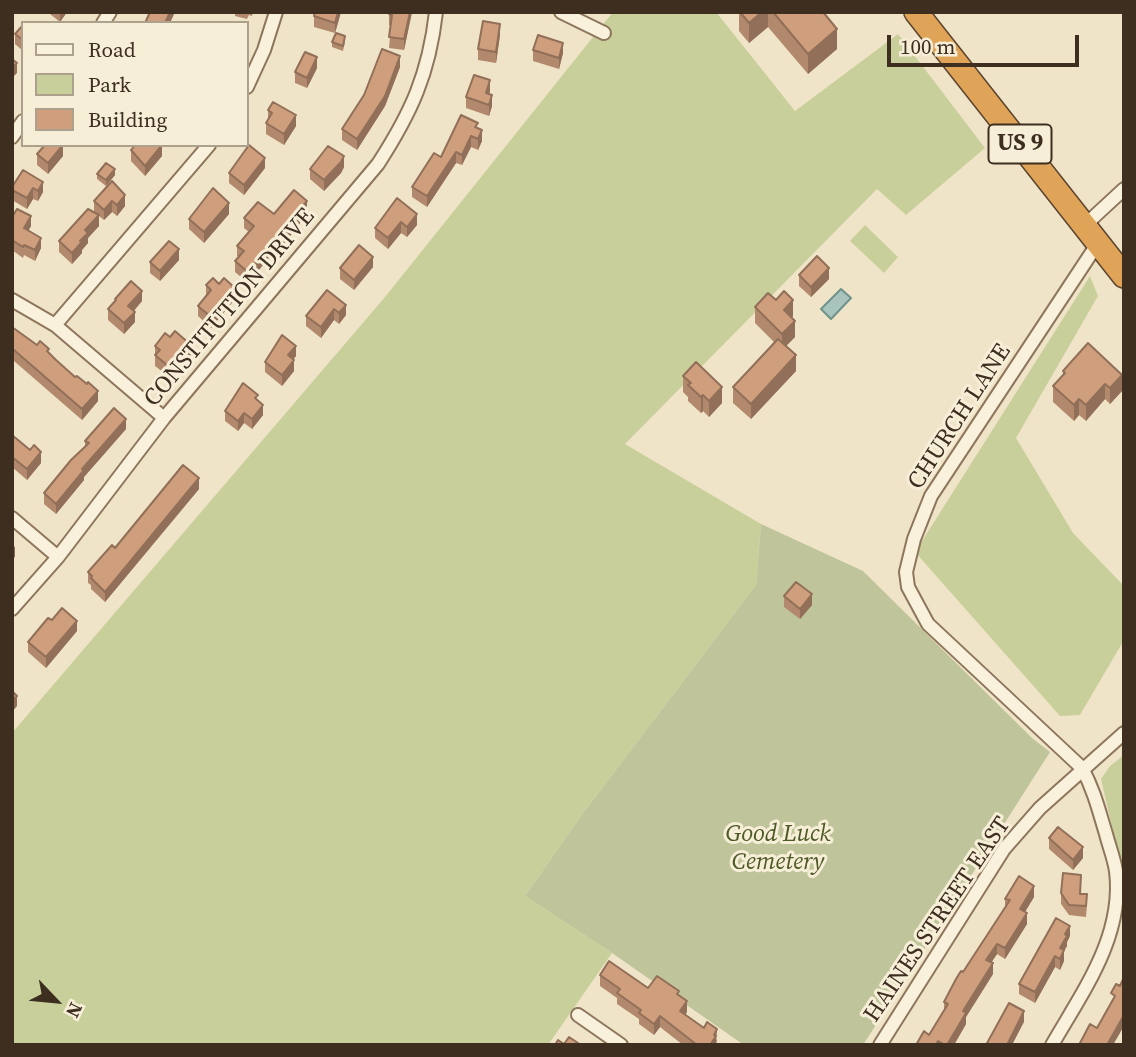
<!DOCTYPE html>
<html>
<head>
<meta charset="utf-8">
<style>
  body { margin:0 }
  #map { position:relative; width:1136px; height:1057px; overflow:hidden; background:#f0e4c8; font-family:"Source Serif 4",serif }
  canvas { display:block }
  .frame { position:absolute; inset:0; border:14px solid #3d2e20; pointer-events:none }
  .legend { position:absolute; left:21px; top:21px; width:228px; height:126px; box-sizing:border-box; background:#f7eed8; border:2px solid #ada18e; margin:0; padding:9px 12px; list-style:none; font-size:21px; color:#3d2e20 }
  .legend li { display:flex; align-items:center; gap:14px; height:35px }
  .legend b { width:35px; border:2px solid #ada18e }
  .north { position:absolute; left:21px; top:966px; width:70px; height:70px; -webkit-text-stroke:5px #f7eed8; paint-order:stroke; rotate:116deg; font-size:19px; font-weight:700; line-height:28px; text-align:center; color:#3d2e20 }
  .north::after { content:''; display:block; margin:auto; width:24px; height:32px; background:#3d2e20; clip-path:polygon(50% 0,100% 100%,50% 72%,0 100%) }
  .scale { position:absolute; left:887px; top:35px; width:192px; height:32px; box-sizing:border-box; border:4px solid #3d2e20; border-top:0; padding-left:9px; font-size:21px; line-height:24px; white-space:nowrap; color:#3d2e20; -webkit-text-stroke:5px #f7eed8; paint-order:stroke }
</style>
</head>
<body>
<div id="map">
<canvas width="1136" height="1057"></canvas>
<div class="frame"></div>
<ul class="legend">
<li><b style="height:9px;background:#faf1dc"></b>Road</li>
<li><b style="height:19px;background:#c9cf9b"></b>Park</li>
<li><b style="height:19px;background:#cf9f7d"></b>Building</li>
</ul>
<div class="north">N</div>
<div class="scale">100 m</div>
</div>
<script>
const g = document.querySelector('canvas').getContext('2d');
g.lineJoin = 'round';
function fill(path, color) {
  g.fillStyle = color;
  g.fill(path, 'evenodd');
}
function trace(path, color, width, dash) {
  g.strokeStyle = color;
  g.lineWidth = width;
  g.lineCap = dash ? 'butt' : 'round';
  g.setLineDash(dash || []);
  g.stroke(path);
}
function drawText(font, color, halo, rows, align = 'center') {
  g.font = font + ' "Source Serif 4",serif';
  g.lineWidth = 6;
  g.setLineDash([]);
  g.textBaseline = 'middle';
  g.strokeStyle = halo;
  g.fillStyle = color;
  for (const [text, x, y, turn = 0] of rows) {
    g.save();
    g.translate(x, y);
    g.rotate((+turn || 0) * Math.PI / 180);
    g.textAlign = isNaN(turn) ? turn : align;
    if (halo) g.strokeText(text, 0, 0);
    g.fillText(text, 0, 0);
    g.restore();
  }
}
const green = new Path2D(`
  M 613,12 L 716,12 L 795,111 L 898,34 L 985,148 L 906,215 L 877,189 L 625,444 L 761,524 L 756,585 L 581,816 L 525,896 L 612,953 L 548,1045 L 12,1045 L 12,733 L 385,297 Z
  M 865,225 L 898,257 L 884,273 L 850,241 Z
  M 1090,276 L 1098,296 L 1016,438 L 1073,533 L 1124,586 L 1124,640 L 1080,715 L 1060,716 L 915,552 Z
  M 1124,755 L 1124,879 L 1101,779 L 1110,766 Z`);
const cemetery = new Path2D(`
  M 761,524 L 863,571 L 1032,738 L 1050,752 L 863,1045 L 744,1045 L 612,953 L 525,896 L 581,816 L 756,585 Z`);
const water = new Path2D(`
  M 841,289 L 851,298 L 831,319 L 821,309 Z`);
const street = new Path2D(`
  M 561,12 L 604,33
  M 103,23 L 110,12
  M 247,87 L 264,50 L 276,12
  M 12,137 L 23,121
  M 1084,226 L 1124,189
  M 12,300 L 55,325 L 164,418
  M 55,325 L 209,145
  M 12,518 L 58,557
  M 12,609 L 58,557 L 164,418 L 378,164 C 411,113 429,74 436,12
  M 578,1015 L 621,1045
  M 880,1045 L 1004,849 L 1040,808 L 1124,733
  M 1052,1045 C 1083,991 1124,936 1116,871 C 1114,858 1109,846 1106,834 C 1099,811 1094,790 1082,768 L 928,624 L 908,587 L 906,572 L 914,539 L 931,496 L 1098,243`);
const highway = new Path2D(`
  M 916,12 L 1124,276`);
const wall = new Path2D(`
  M 50,12 L 67,12 L 60,22 L 50,14 Z
  M 235,12 L 253,12 L 252,16 L 249,15 L 247,19 L 235,16 Z
  M 315,12 L 341,12 L 335,33 L 314,27 L 314,16 Z
  M 389,12 L 412,12 L 404,50 L 389,48 L 391,25 L 389,25 Z
  M 739,12 L 823,12 L 837,49 L 808,74 L 768,27 L 749,43 L 739,31 Z
  M 23,25 L 23,51 L 15,44 L 15,34 Z
  M 500,35 L 496,63 L 478,60 L 478,49 Z
  M 332,42 L 345,42 L 343,51 L 332,47 Z
  M 533,50 L 563,53 L 559,69 L 533,61 Z
  M 400,67 L 385,106 L 357,150 L 342,140 L 342,129 Z
  M 317,68 L 307,88 L 295,83 L 295,72 Z
  M 490,91 L 489,94 L 492,106 L 489,116 L 466,108 L 466,97 Z
  M 268,110 L 296,126 L 284,145 L 266,134 L 266,123 L 268,120 Z
  M 478,128 L 482,141 L 478,150 L 471,147 L 462,165 L 456,163 L 427,207 L 412,197 L 412,187 L 441,157 Z
  M 131,150 L 162,156 L 145,176 L 131,161 Z
  M 37,154 L 63,156 L 48,174 L 37,165 Z
  M 344,167 L 341,173 L 324,191 L 310,179 L 310,169 Z
  M 265,168 L 244,195 L 229,183 L 229,173 Z
  M 23,170 L 43,192 L 38,201 L 33,199 L 27,209 L 12,200 L 12,187 Z
  M 97,174 L 115,175 L 106,186 L 97,179 Z
  M 112,181 L 125,206 L 117,216 L 112,212 L 104,220 L 99,216 L 99,226 L 88,238 L 88,243 L 82,250 L 82,253 L 72,264 L 59,252 L 59,241 L 94,212 L 94,201 Z
  M 397,198 L 417,225 L 407,237 L 401,233 L 388,249 L 375,238 L 375,228 Z
  M 307,211 L 300,219 L 300,223 L 284,244 L 282,242 L 248,283 L 235,272 L 235,261 L 239,257 L 237,256 L 237,246 L 249,232 L 244,228 L 244,218 Z
  M 229,214 L 204,243 L 189,229 L 189,219 Z
  M 12,217 L 31,226 L 28,231 L 41,248 L 35,261 L 24,255 L 23,258 L 12,250 Z
  M 179,260 L 160,281 L 150,273 L 150,262 Z
  M 373,267 L 354,290 L 340,279 L 340,268 Z
  M 799,275 L 829,279 L 811,297 L 799,286 Z
  M 206,285 L 235,299 L 211,328 L 198,316 L 198,306 L 206,296 Z
  M 327,290 L 346,315 L 339,324 L 334,320 L 321,338 L 306,326 L 306,316 Z
  M 115,299 L 142,301 L 134,311 L 135,322 L 124,334 L 108,320 L 108,309 L 115,302 Z
  M 755,307 L 793,316 L 792,317 L 795,337 L 786,346 L 796,371 L 751,419 L 733,403 L 733,387 L 774,342 L 755,323 Z
  M 12,327 L 49,353 L 75,377 L 98,401 L 82,420 L 14,361 L 12,363 Z
  M 1088,343 L 1122,391 L 1110,404 L 1105,399 L 1086,421 L 1079,415 L 1074,421 L 1053,402 L 1053,386 L 1063,376 L 1063,371 Z
  M 155,346 L 191,355 L 172,379 L 155,366 Z
  M 296,356 L 293,359 L 294,371 L 282,386 L 265,372 L 265,362 Z
  M 683,376 L 722,403 L 709,417 L 703,411 L 701,413 L 688,401 L 688,397 L 683,392 Z
  M 258,401 L 263,415 L 252,429 L 244,423 L 238,431 L 225,421 L 225,411 Z
  M 126,429 L 84,477 L 84,480 L 56,514 L 44,504 L 44,493 L 85,446 L 85,441 Z
  M 12,435 L 41,463 L 27,480 L 12,467 Z
  M 199,489 L 105,602 L 91,589 L 91,585 L 88,583 L 88,572 L 115,548 Z
  M 784,596 L 812,605 L 800,619 L 784,607 Z
  M 52,620 L 77,631 L 46,668 L 28,652 L 28,642 Z
  M 1049,838 L 1083,858 L 1073,870 L 1049,849 Z
  M 1081,886 L 1081,894 L 1087,905 L 1086,917 L 1069,915 L 1061,904 L 1061,893 Z
  M 1034,897 L 1025,912 L 1027,924 L 1005,959 L 997,954 L 991,963 L 993,974 L 966,1017 L 966,1024 L 954,1045 L 916,1045 L 929,1035 L 944,1011 L 944,1002 L 1005,907 L 1005,899 Z
  M 1070,936 L 1067,942 L 1067,946 L 1064,951 L 1064,961 L 1060,970 L 1055,967 L 1035,1003 L 1019,994 L 1019,984 Z
  M 600,975 L 679,996 L 687,1012 L 685,1015 L 717,1040 L 716,1045 L 683,1045 L 660,1027 L 654,1035 L 639,1024 L 639,1019 L 617,1004 L 617,998 L 600,986 Z`);
const shadedWall = new Path2D(`
  M 60,12 L 67,12 L 60,22 Z
  M 170,12 L 175,12 L 170,23 L 165,23 Z
  M 338,12 L 341,12 L 335,33 L 335,23 Z
  M 410,12 L 412,12 L 404,50 L 404,39 Z
  M 762,12 L 768,12 L 768,27 L 749,43 L 749,23 Z
  M 500,24 L 500,35 L 496,63 L 496,52 Z
  M 837,29 L 837,49 L 808,74 L 808,54 Z
  M 563,43 L 563,53 L 559,69 L 559,58 Z
  M 400,56 L 400,67 L 385,106 L 357,150 L 357,139 Z
  M 317,57 L 317,68 L 307,88 L 307,78 Z
  M 17,63 L 17,73 L 12,78 L 12,68 Z
  M 490,80 L 490,91 L 486,104 L 486,93 Z
  M 492,95 L 492,106 L 489,116 L 489,105 Z
  M 296,115 L 296,126 L 284,145 L 284,134 Z
  M 482,130 L 482,141 L 478,150 L 478,139 Z
  M 471,136 L 471,147 L 462,165 L 462,155 Z
  M 63,145 L 63,156 L 48,174 L 48,163 Z
  M 162,145 L 162,156 L 145,176 L 145,166 Z
  M 456,152 L 456,163 L 427,207 L 427,196 Z
  M 344,156 L 344,167 L 341,173 L 324,191 L 324,180 Z
  M 265,158 L 265,168 L 244,195 L 244,185 Z
  M 115,169 L 115,175 L 106,186 L 106,180 Z
  M 43,182 L 43,192 L 38,201 L 38,191 Z
  M 33,188 L 33,199 L 27,209 L 27,198 Z
  M 125,195 L 125,206 L 117,216 L 117,205 Z
  M 112,201 L 112,212 L 104,220 L 104,210 Z
  M 307,201 L 307,211 L 300,219 L 300,223 L 284,244 L 284,234 L 298,211 Z
  M 229,203 L 229,214 L 204,243 L 204,232 Z
  M 417,214 L 417,225 L 407,237 L 407,227 Z
  M 99,215 L 99,226 L 88,238 L 88,243 L 82,250 L 82,253 L 72,264 L 72,253 L 85,230 Z
  M 31,216 L 31,226 L 24,239 L 24,228 Z
  M 401,222 L 401,233 L 388,249 L 388,238 Z
  M 282,232 L 282,242 L 248,283 L 248,272 Z
  M 41,238 L 41,248 L 35,261 L 35,250 Z
  M 179,249 L 179,260 L 160,281 L 160,271 Z
  M 373,257 L 373,267 L 354,290 L 354,280 Z
  M 829,268 L 829,279 L 811,297 L 811,287 Z
  M 235,288 L 235,299 L 211,328 L 211,317 Z
  M 142,291 L 142,301 L 128,317 L 128,306 Z
  M 793,300 L 793,316 L 784,326 L 784,310 Z
  M 346,305 L 346,315 L 339,324 L 339,313 Z
  M 334,309 L 334,320 L 321,338 L 321,327 Z
  M 135,312 L 135,322 L 124,334 L 124,323 Z
  M 795,321 L 795,337 L 782,350 L 782,334 Z
  M 191,345 L 191,355 L 172,379 L 172,369 Z
  M 296,346 L 296,356 L 288,366 L 288,355 Z
  M 14,350 L 14,361 L 12,363 L 12,353 Z
  M 796,355 L 796,371 L 751,419 L 751,404 Z
  M 294,360 L 294,371 L 282,386 L 282,375 Z
  M 1122,375 L 1122,391 L 1110,404 L 1110,388 Z
  M 1105,384 L 1105,399 L 1086,421 L 1086,405 Z
  M 722,387 L 722,403 L 709,417 L 709,401 Z
  M 98,391 L 98,401 L 82,420 L 82,409 Z
  M 703,395 L 703,411 L 701,413 L 701,397 Z
  M 1079,399 L 1079,415 L 1074,421 L 1074,405 Z
  M 263,405 L 263,415 L 252,429 L 252,419 Z
  M 244,413 L 244,423 L 238,431 L 238,421 Z
  M 126,419 L 126,429 L 84,477 L 84,480 L 56,514 L 56,504 L 82,469 Z
  M 41,452 L 41,463 L 27,480 L 27,469 Z
  M 199,478 L 199,489 L 105,602 L 105,592 Z
  M 15,546 L 15,557 L 12,560 L 12,549 Z
  M 812,594 L 812,605 L 800,619 L 800,609 Z
  M 77,621 L 77,631 L 46,668 L 46,657 Z
  M 17,696 L 17,706 L 12,712 L 12,701 Z
  M 1083,847 L 1083,858 L 1073,870 L 1073,860 Z
  M 1034,886 L 1034,897 L 1020,920 L 1020,909 Z
  M 1027,913 L 1027,924 L 1005,959 L 1005,948 Z
  M 1070,926 L 1070,936 L 1067,942 L 1067,946 L 1064,951 L 1064,961 L 1060,970 L 1060,948 L 1065,934 Z
  M 997,944 L 997,954 L 986,970 L 986,960 Z
  M 1055,956 L 1055,967 L 1035,1003 L 1035,992 Z
  M 993,963 L 993,974 L 966,1017 L 966,1024 L 954,1045 L 947,1045 L 963,1011 Z
  M 687,1001 L 687,1012 L 680,1022 L 680,1011 Z
  M 1024,1011 L 1024,1022 L 1012,1045 L 1007,1045 Z
  M 1124,1015 L 1124,1026 L 1113,1045 L 1107,1045 Z
  M 660,1016 L 660,1027 L 654,1035 L 654,1024 Z
  M 717,1029 L 716,1045 L 710,1045 L 714,1035 Z`);
const building = new Path2D(`
  M 150,12 L 170,12 L 165,23 L 145,23 Z
  M 315,12 L 338,12 L 335,23 L 314,16 Z
  M 389,12 L 410,12 L 404,39 L 389,37 L 392,15 L 389,14 Z
  M 740,12 L 762,12 L 749,23 Z
  M 773,12 L 823,12 L 837,29 L 808,54 Z
  M 483,21 L 500,24 L 496,52 L 478,49 Z
  M 23,25 L 23,40 L 15,34 Z
  M 336,33 L 345,36 L 343,46 L 332,42 Z
  M 538,35 L 563,43 L 559,58 L 533,50 Z
  M 382,49 L 400,56 L 385,96 L 357,139 L 342,129 L 364,95 Z
  M 305,52 L 317,57 L 307,78 L 295,72 Z
  M 12,59 L 17,63 L 12,68 Z
  M 474,75 L 490,80 L 486,93 L 492,95 L 489,105 L 466,97 Z
  M 273,102 L 296,115 L 284,134 L 266,123 L 272,113 L 268,110 Z
  M 461,115 L 478,123 L 475,127 L 482,130 L 478,139 L 471,136 L 462,155 L 456,152 L 427,196 L 412,187 L 434,153 L 441,157 Z
  M 45,145 L 63,145 L 48,163 L 37,154 Z
  M 135,145 L 162,145 L 145,166 L 131,150 Z
  M 249,145 L 265,158 L 244,185 L 229,173 Z
  M 328,146 L 344,156 L 341,162 L 324,180 L 310,169 Z
  M 106,163 L 115,169 L 106,180 L 97,174 Z
  M 23,170 L 43,182 L 38,191 L 33,188 L 27,198 L 12,190 L 12,187 Z
  M 112,181 L 125,195 L 117,205 L 112,201 L 104,210 L 94,201 Z
  M 213,188 L 229,203 L 204,232 L 189,219 Z
  M 294,190 L 307,201 L 298,211 L 300,213 L 284,234 L 282,232 L 248,272 L 235,261 L 244,251 L 237,246 L 254,226 L 244,218 L 258,202 L 274,214 Z
  M 397,198 L 417,214 L 407,227 L 401,222 L 388,238 L 375,228 Z
  M 17,209 L 31,216 L 24,228 L 41,238 L 35,250 L 24,245 L 23,247 L 12,240 L 12,217 Z
  M 88,209 L 99,215 L 85,230 L 88,233 L 80,241 L 82,242 L 72,253 L 59,241 Z
  M 169,241 L 179,249 L 160,271 L 150,262 Z
  M 359,245 L 373,257 L 354,280 L 340,268 Z
  M 817,256 L 829,268 L 811,287 L 799,275 Z
  M 213,278 L 219,284 L 224,278 L 235,288 L 211,317 L 198,306 L 211,290 L 206,285 Z
  M 131,281 L 142,291 L 128,306 L 135,312 L 124,323 L 108,309 L 116,300 L 115,299 Z
  M 327,290 L 346,305 L 339,313 L 334,309 L 321,327 L 306,316 Z
  M 784,291 L 793,300 L 784,310 L 795,321 L 782,334 L 755,307 L 768,293 L 776,300 Z
  M 12,327 L 37,345 L 40,341 L 49,349 L 47,351 L 56,360 L 75,377 L 77,376 L 87,384 L 88,382 L 98,391 L 82,409 L 14,350 L 12,353 Z
  M 175,331 L 191,345 L 172,369 L 155,355 L 160,350 L 155,346 L 165,333 L 170,337 Z
  M 282,335 L 296,346 L 288,355 L 294,360 L 282,375 L 265,362 Z
  M 778,339 L 796,355 L 751,404 L 733,387 Z
  M 1088,343 L 1122,375 L 1110,388 L 1105,384 L 1086,405 L 1079,399 L 1074,405 L 1053,386 L 1065,373 L 1063,371 Z
  M 696,362 L 722,387 L 709,401 L 703,395 L 701,397 L 688,385 L 691,383 L 683,376 Z
  M 243,383 L 258,395 L 255,398 L 263,405 L 252,419 L 244,413 L 238,421 L 225,411 Z
  M 114,408 L 126,419 L 82,469 L 84,470 L 56,504 L 44,493 L 71,460 L 89,443 L 85,441 Z
  M 12,435 L 30,450 L 34,445 L 41,452 L 27,469 L 12,457 Z
  M 183,465 L 199,478 L 105,592 L 91,578 L 92,576 L 88,572 L 112,545 L 115,548 Z
  M 796,582 L 812,594 L 800,609 L 784,596 Z
  M 62,608 L 77,621 L 46,657 L 28,642 L 48,618 L 52,620 Z
  M 12,691 L 17,696 L 12,701 Z
  M 1058,827 L 1083,847 L 1073,860 L 1049,838 Z
  M 1063,873 L 1081,875 L 1080,894 L 1087,894 L 1086,906 L 1069,905 L 1061,893 Z
  M 1019,876 L 1034,886 L 1020,909 L 1027,913 L 1005,948 L 997,944 L 986,960 L 993,963 L 963,1011 L 966,1013 L 947,1045 L 945,1045 L 938,1041 L 936,1045 L 916,1045 L 924,1031 L 929,1035 L 948,1004 L 944,1002 L 956,979 L 961,971 L 963,972 L 1010,900 L 1005,899 Z
  M 1056,918 L 1070,926 L 1065,934 L 1067,936 L 1060,948 L 1064,950 L 1060,959 L 1055,956 L 1035,992 L 1019,984 Z
  M 609,961 L 648,988 L 657,976 L 679,991 L 677,994 L 687,1001 L 680,1011 L 704,1028 L 707,1022 L 717,1029 L 714,1035 L 716,1036 L 710,1045 L 697,1045 L 660,1016 L 654,1024 L 639,1013 L 641,1010 L 617,993 L 620,989 L 600,975 Z
  M 1124,977 L 1124,1015 L 1107,1045 L 1079,1045 L 1090,1024 L 1097,1028 L 1115,996 L 1111,993 L 1116,984 L 1120,986 Z
  M 1009,1003 L 1024,1011 L 1007,1045 L 986,1045 Z
  M 569,1037 L 581,1045 L 555,1045 L 558,1040 L 564,1044 Z`);
const shields = [
  [1020,144,63]
];
const shieldNames = [
  ["US 9",1020,144]
];
const streetNames = [
  ["CONSTITUTION DRIVE",230,308,-50],
  ["CHURCH LANE",960,417,-57],
  ["HAINES STREET EAST",938,920,-56]
];
const parkNames = [
  ["Good Luck",778,835],
  ["Cemetery",778,863]
];
fill(green, '#c9cf9b');
fill(cemetery, '#bfc49a');
fill(water, '#a9c4bc');
trace(water, '#6f938a', 2);
trace(street, '#8d765c', 16);
trace(highway, '#5b4430', 26);
trace(street, '#faf1dc', 12);
trace(highway, '#e0a458', 23);
fill(wall, '#b2896c');
fill(shadedWall, '#916f58');
fill(building, '#cf9f7d');
trace(building, '#916f58', 2);
for (const [x, y, w] of shields) {
  const box = new Path2D();
  box.roundRect(x - w / 2, y - 19.5, w, 39, 5);
  g.fillStyle = '#f7eed8';
  g.fill(box);
  trace(box, '#3d2e20', 2);
}
drawText('bold 23px', '#3d2e20', null, shieldNames);
drawText('24px', '#3d2e20', '#f7eed8', streetNames);
drawText('italic 24px', '#4d5a26', '#f7eed8', parkNames);
</script>
</body>
</html>
